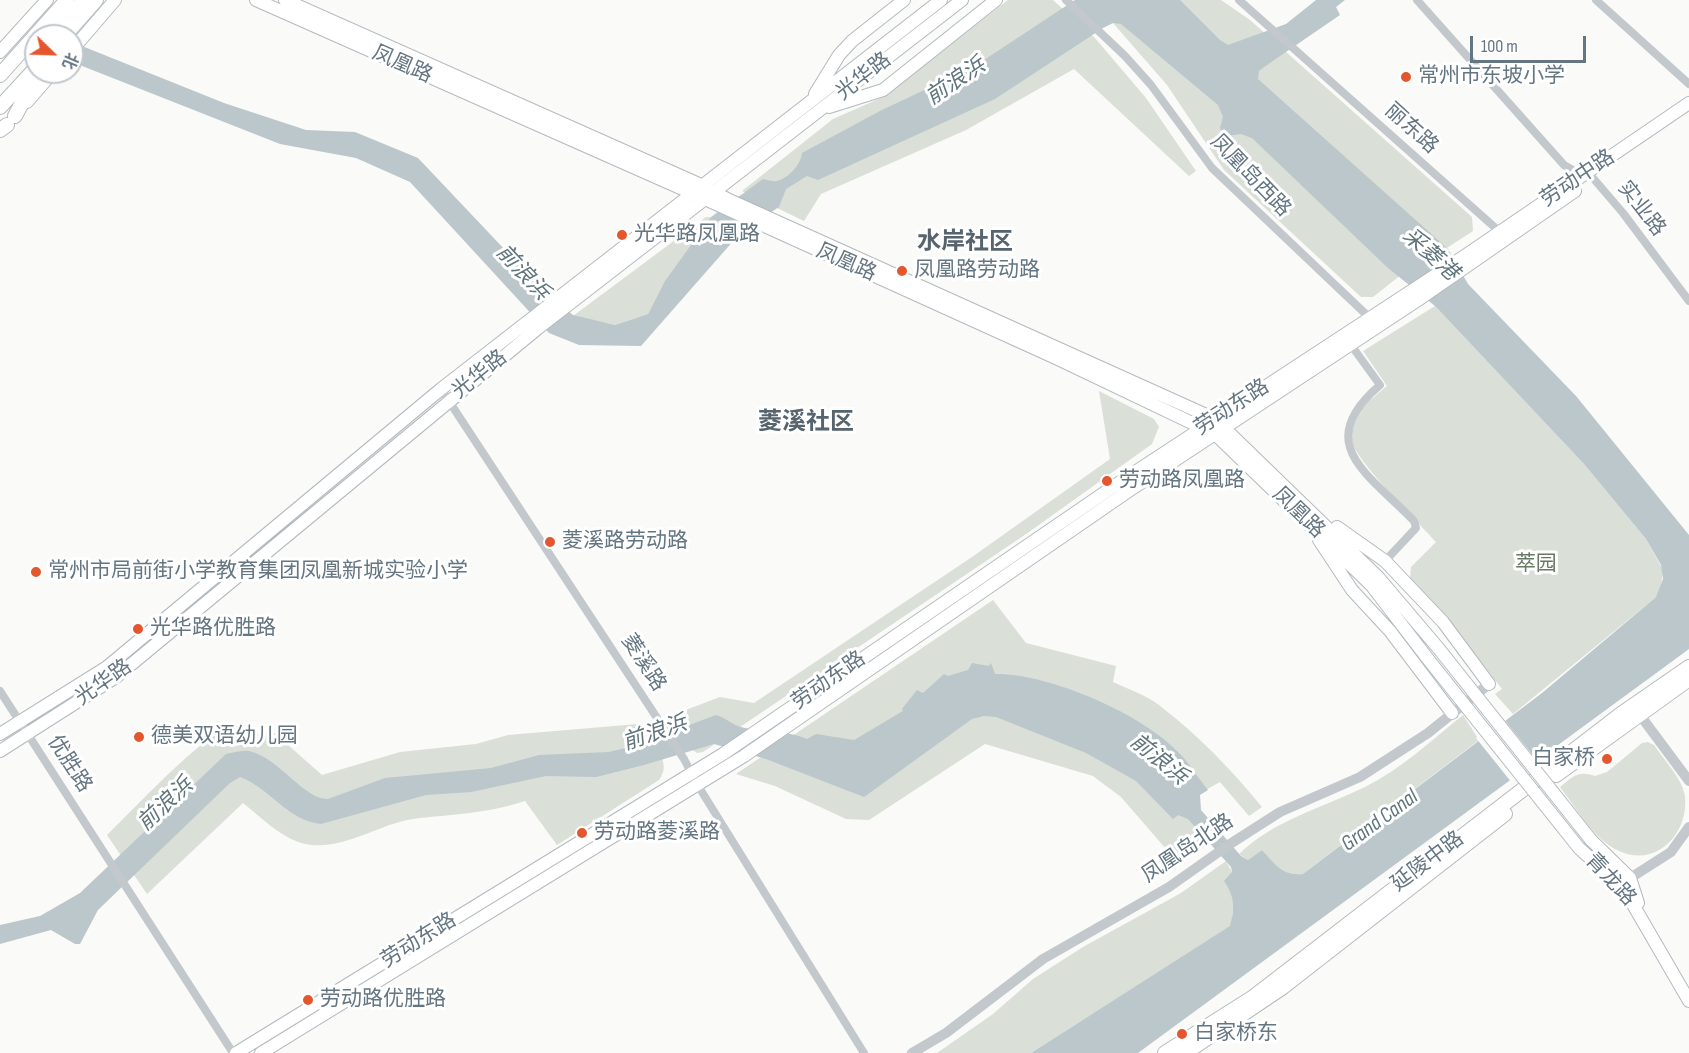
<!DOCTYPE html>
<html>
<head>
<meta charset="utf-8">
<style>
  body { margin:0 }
  #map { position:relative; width:1689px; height:1053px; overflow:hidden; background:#fafaf8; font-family:"Sofia Sans Condensed","Noto Sans SC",sans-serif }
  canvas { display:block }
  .north { position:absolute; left:24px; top:24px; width:60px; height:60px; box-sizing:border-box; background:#fff; border:2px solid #c1c8cd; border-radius:50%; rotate:113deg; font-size:16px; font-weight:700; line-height:24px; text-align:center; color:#657683 }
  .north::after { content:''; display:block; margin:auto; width:21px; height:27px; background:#e4572e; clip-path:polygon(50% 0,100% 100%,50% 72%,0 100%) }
  .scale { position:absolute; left:1470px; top:36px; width:116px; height:27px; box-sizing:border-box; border:3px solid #657683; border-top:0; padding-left:8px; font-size:18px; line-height:21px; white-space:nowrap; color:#657683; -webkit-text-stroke:4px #fff; paint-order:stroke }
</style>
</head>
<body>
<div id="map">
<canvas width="1689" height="1053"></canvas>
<div class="north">北</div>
<div class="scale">100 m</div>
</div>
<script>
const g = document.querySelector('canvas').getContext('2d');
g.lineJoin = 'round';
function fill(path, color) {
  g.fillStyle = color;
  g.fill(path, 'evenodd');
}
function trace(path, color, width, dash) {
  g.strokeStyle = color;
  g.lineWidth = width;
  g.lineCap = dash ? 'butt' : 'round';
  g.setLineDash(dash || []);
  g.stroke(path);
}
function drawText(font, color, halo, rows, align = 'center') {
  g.font = font + ' "Sofia Sans Condensed","Noto Sans SC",sans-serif';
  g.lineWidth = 6;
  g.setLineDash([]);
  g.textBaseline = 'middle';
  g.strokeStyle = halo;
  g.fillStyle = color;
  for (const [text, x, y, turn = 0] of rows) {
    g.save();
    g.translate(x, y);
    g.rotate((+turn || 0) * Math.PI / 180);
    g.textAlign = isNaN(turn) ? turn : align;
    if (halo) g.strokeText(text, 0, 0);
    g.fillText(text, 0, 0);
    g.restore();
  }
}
const green = new Path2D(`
  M 1008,0 L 1053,0 L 1095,38 L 1146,98 L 1196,171 L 1189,176 L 1074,69 L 966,130 L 821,194 L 804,221 L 742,191 L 833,119 L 883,97 Z
  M 1160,0 L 1221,0 L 1250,20 L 1472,217 L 1473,231 L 1436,255 Z
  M 1120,14 L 1406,271 L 1373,297 L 1361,297 L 1224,170 L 1167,85 L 1113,23 Z
  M 706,217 L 711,217 L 666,280 L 648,314 L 615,325 L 573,316 Z
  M 1435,306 L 1584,464 L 1646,539 L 1663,570 L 1661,587 L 1656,597 L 1513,714 L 1495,694 L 1502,689 L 1450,622 L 1410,579 L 1411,567 L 1436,542 C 1420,524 1357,462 1352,442 C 1345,419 1371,399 1387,386 L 1363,351 Z
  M 1099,391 L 1154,419 L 1159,427 L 1152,444 L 1029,532 L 703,752 L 697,753 L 690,748 L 670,716 L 720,697 L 754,703 L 972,557 L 1110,459 Z
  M 993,600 L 1026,643 L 1116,666 L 1113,682 C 1128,689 1146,695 1159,705 C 1198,735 1231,769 1262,807 L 1249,816 L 1220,782 L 1193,797 L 1213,841 L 1179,864 L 1121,797 L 1093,776 L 985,744 L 869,820 L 846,819 L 775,786 L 736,774 Z
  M 1463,715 L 1479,740 L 1303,874 C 1282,876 1275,865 1262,850 L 1248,860 L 1239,854 C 1274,820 1322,808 1365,787 C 1401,769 1432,740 1463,715 Z
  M 638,724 C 650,741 674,761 659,780 L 557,845 L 525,801 C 486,814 453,814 413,819 C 379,824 348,848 312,845 C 286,843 262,818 243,803 L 147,894 L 107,835 C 129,814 199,739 222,732 C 237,728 249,731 263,735 L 271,730 L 322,775 L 400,752 L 476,744 L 508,735 Z
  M 1648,742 L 1654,745 C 1664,760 1682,778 1685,796 C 1689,834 1656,868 1619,851 C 1593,839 1577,809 1560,787 C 1573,776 1579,770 1595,776 L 1607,772 L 1642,743 Z
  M 1226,861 L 1232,872 L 1229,877 L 1234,902 L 1231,926 L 1031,1053 L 937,1053 L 993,1014 L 1033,979 L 1083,947 L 1181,893 Z`);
const water = new Path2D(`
  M 1075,0 L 1180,0 L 1220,40 L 1228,45 L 1286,24 L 1316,0 L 1345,0 L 1336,7 L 1340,15 L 1264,67 L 1259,71 L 1258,79 L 1448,249 L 1468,284 L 1576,396 L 1689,535 L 1689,649 L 1138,1053 L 1031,1053 L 1230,926 C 1235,908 1235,897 1224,881 L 1232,872 L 1231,867 L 1188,819 L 1178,815 L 1173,819 L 1136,781 L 1086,753 L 996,717 L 984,716 L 972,719 L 864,797 L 766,759 L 714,744 L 644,765 L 596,777 L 546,776 L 471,792 L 426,795 L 321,824 C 288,821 270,788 240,777 L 230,783 L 98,910 L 80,944 L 75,944 L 51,930 L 0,944 L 0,925 L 40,916 L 80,893 L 226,754 C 233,753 242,750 249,751 C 281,759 304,800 328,799 L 385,778 L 491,768 L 539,755 L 609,752 L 633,746 L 716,715 C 725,717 732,725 741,727 C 762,733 788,730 807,739 L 816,734 L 854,740 L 903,711 L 902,709 L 917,690 L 923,693 L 944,674 L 948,676 L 968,670 L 972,663 L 989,666 L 991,663 L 995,674 C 1048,673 1143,714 1179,753 C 1190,764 1198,778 1208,790 L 1200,795 L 1201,810 L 1241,856 L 1248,860 L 1262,850 C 1275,864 1282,876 1303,874 L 1542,693 L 1656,597 L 1663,579 L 1661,565 L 1646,539 L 1584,464 L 1435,306 L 1388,268 L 1252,138 L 1241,134 L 1225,136 L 1220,128 L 1223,117 L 1218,105 L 1121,24 L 1113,23 L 1103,28 L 995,99 L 818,180 L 807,176 L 786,189 L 779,207 L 742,231 L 641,346 L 579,345 L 549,333 L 410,182 L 356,158 L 280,144 L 72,62 L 72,42 L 224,103 L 306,130 L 355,132 L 418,158 L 543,290 L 573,315 L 615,325 L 648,314 L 665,281 L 711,217 L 763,179 C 768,180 773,182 777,181 C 789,178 801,164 802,153 L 880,111 L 975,66 Z`);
const pier = new Path2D(`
  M 1503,718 L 1539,763 L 1512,783 L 1476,738 Z`);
const minor = new Path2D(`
  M 1066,0 L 1125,56 L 1151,85 L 1212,168 L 1372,320
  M 1239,0 L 1500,232
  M 1417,0 L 1564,165 L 1583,176 L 1593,178 L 1623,213 L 1689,301
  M 1596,0 L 1689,84
  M 1351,345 L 1380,385 C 1311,444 1369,474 1414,521 L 1416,528 L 1385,561
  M 441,389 L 684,759 L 697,784 L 864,1053
  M 0,691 L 233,1053`);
const tertiary = new Path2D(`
  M 1637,711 L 1689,781
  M 1624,882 L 1671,852 L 1689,827
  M 912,1053 L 946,1033 L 1043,959 L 1169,887 L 1230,844 L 1280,812 L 1360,777 L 1428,733 L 1489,684`);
const secondary = new Path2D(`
  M 256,0 L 694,194 L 1056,358 L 1215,434 L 1372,586 L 1428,659
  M 285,0 L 701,185 L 729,200 L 1215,419 L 1378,577 L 1439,649
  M 72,50 L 115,0
  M 0,52 L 47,0
  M 815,94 L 839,55 L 852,41 L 904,0
  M 27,102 L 53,72
  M 829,107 L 883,90 L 996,0
  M 1337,527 L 1385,561 L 1443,622 L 1489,684
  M 1319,540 L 1352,590 L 1390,631 L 1452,713
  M 0,734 L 107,667 L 441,389 L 941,0
  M 0,751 L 116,677 L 537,329 L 962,0
  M 1591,840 L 1630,878 L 1638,903
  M 1579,848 L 1624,889 L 1689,1001
  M 236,1053 L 723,754 L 1123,480 L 1466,255 L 1689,103
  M 261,1053 L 744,756 L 1130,490 L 1418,300 L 1575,191`);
const primary = new Path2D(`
  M 52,36 L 84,0
  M 64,36 L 96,0
  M 0,75 L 67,0
  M 0,107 L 36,68
  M 15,116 L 37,75
  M 0,130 L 7,125
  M 1556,775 L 1689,679
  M 1165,1053 L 1252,998 L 1621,714 L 1689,667
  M 1185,1053 L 1283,987 L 1505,814`);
const secondaryBridge = new Path2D(`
  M 1439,649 L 1591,840
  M 1428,659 L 1579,848`);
const markers = [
  [1406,77,6,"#e4572e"],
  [622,235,6,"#e4572e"],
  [902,271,6,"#e4572e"],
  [1107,481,6,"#e4572e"],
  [550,542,6,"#e4572e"],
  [36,572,6,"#e4572e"],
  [138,629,6,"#e4572e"],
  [139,737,6,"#e4572e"],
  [1607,759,6,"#e4572e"],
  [582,833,6,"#e4572e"],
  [308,1000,6,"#e4572e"],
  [1182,1034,6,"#e4572e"]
];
const streetNames = [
  ["凤凰路",402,65,24],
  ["光华路",864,77,-38],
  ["丽东路",1411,129,42],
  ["凤凰岛西路",1250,176,46],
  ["劳动中路",1578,179,-34],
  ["实业路",1641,209,52],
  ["凤凰路",846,263,24],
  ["光华路",480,375,-39],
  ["劳动东路",1232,408,-33],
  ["凤凰路",1298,513,44],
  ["菱溪路",643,663,57],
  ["劳动东路",829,681,-35],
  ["光华路",104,683,-35],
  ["优胜路",69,764,57],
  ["凤凰岛北路",1188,849,-34],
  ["延陵中路",1428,862,-37],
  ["青龙路",1610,880,47],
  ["劳动东路",419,941,-32]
];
const poiNames = [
  ["常州市东坡小学",1418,77],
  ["光华路凤凰路",634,235],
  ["凤凰路劳动路",914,271],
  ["劳动路凤凰路",1119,481],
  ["菱溪路劳动路",562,542],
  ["常州市局前街小学教育集团凤凰新城实验小学",48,572],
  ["光华路优胜路",150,629],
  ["德美双语幼儿园",151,737],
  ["白家桥",1595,759,"right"],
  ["劳动路菱溪路",594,833],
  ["劳动路优胜路",320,1000],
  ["白家桥东",1194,1034]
];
const parkNames = [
  ["萃园",1536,565]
];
const waterNames = [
  ["前浪浜",956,82,-34],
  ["采菱港",1430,255,42],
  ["前浪浜",522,273,47],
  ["前浪浜",655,734,-19],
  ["前浪浜",1158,760,39],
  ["前浪浜",166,805,-43],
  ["Grand Canal",1380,821,-36]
];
const quarterNames = [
  ["水岸社区",965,243],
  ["菱溪社区",806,423]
];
fill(green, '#dadfd7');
fill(water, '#bbc7cb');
fill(pier, '#fafaf8');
trace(secondary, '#b3babf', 14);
trace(primary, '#b5babe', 16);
trace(minor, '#c3c8cc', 8);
trace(tertiary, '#c3c8cc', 10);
trace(secondary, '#fff', 12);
trace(primary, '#fff', 14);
trace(secondaryBridge, '#b3babf', 14, []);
trace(secondaryBridge, '#fff', 12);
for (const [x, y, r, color] of markers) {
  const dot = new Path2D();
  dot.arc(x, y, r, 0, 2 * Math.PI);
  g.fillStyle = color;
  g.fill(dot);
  trace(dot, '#fff', 2);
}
drawText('21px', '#657683', '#fff', streetNames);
drawText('21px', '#657683', '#fff', poiNames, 'left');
drawText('21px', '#687a64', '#fff', parkNames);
drawText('italic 22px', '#60757c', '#fff', waterNames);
drawText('bold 24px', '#57646e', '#fff', quarterNames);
</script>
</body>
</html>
